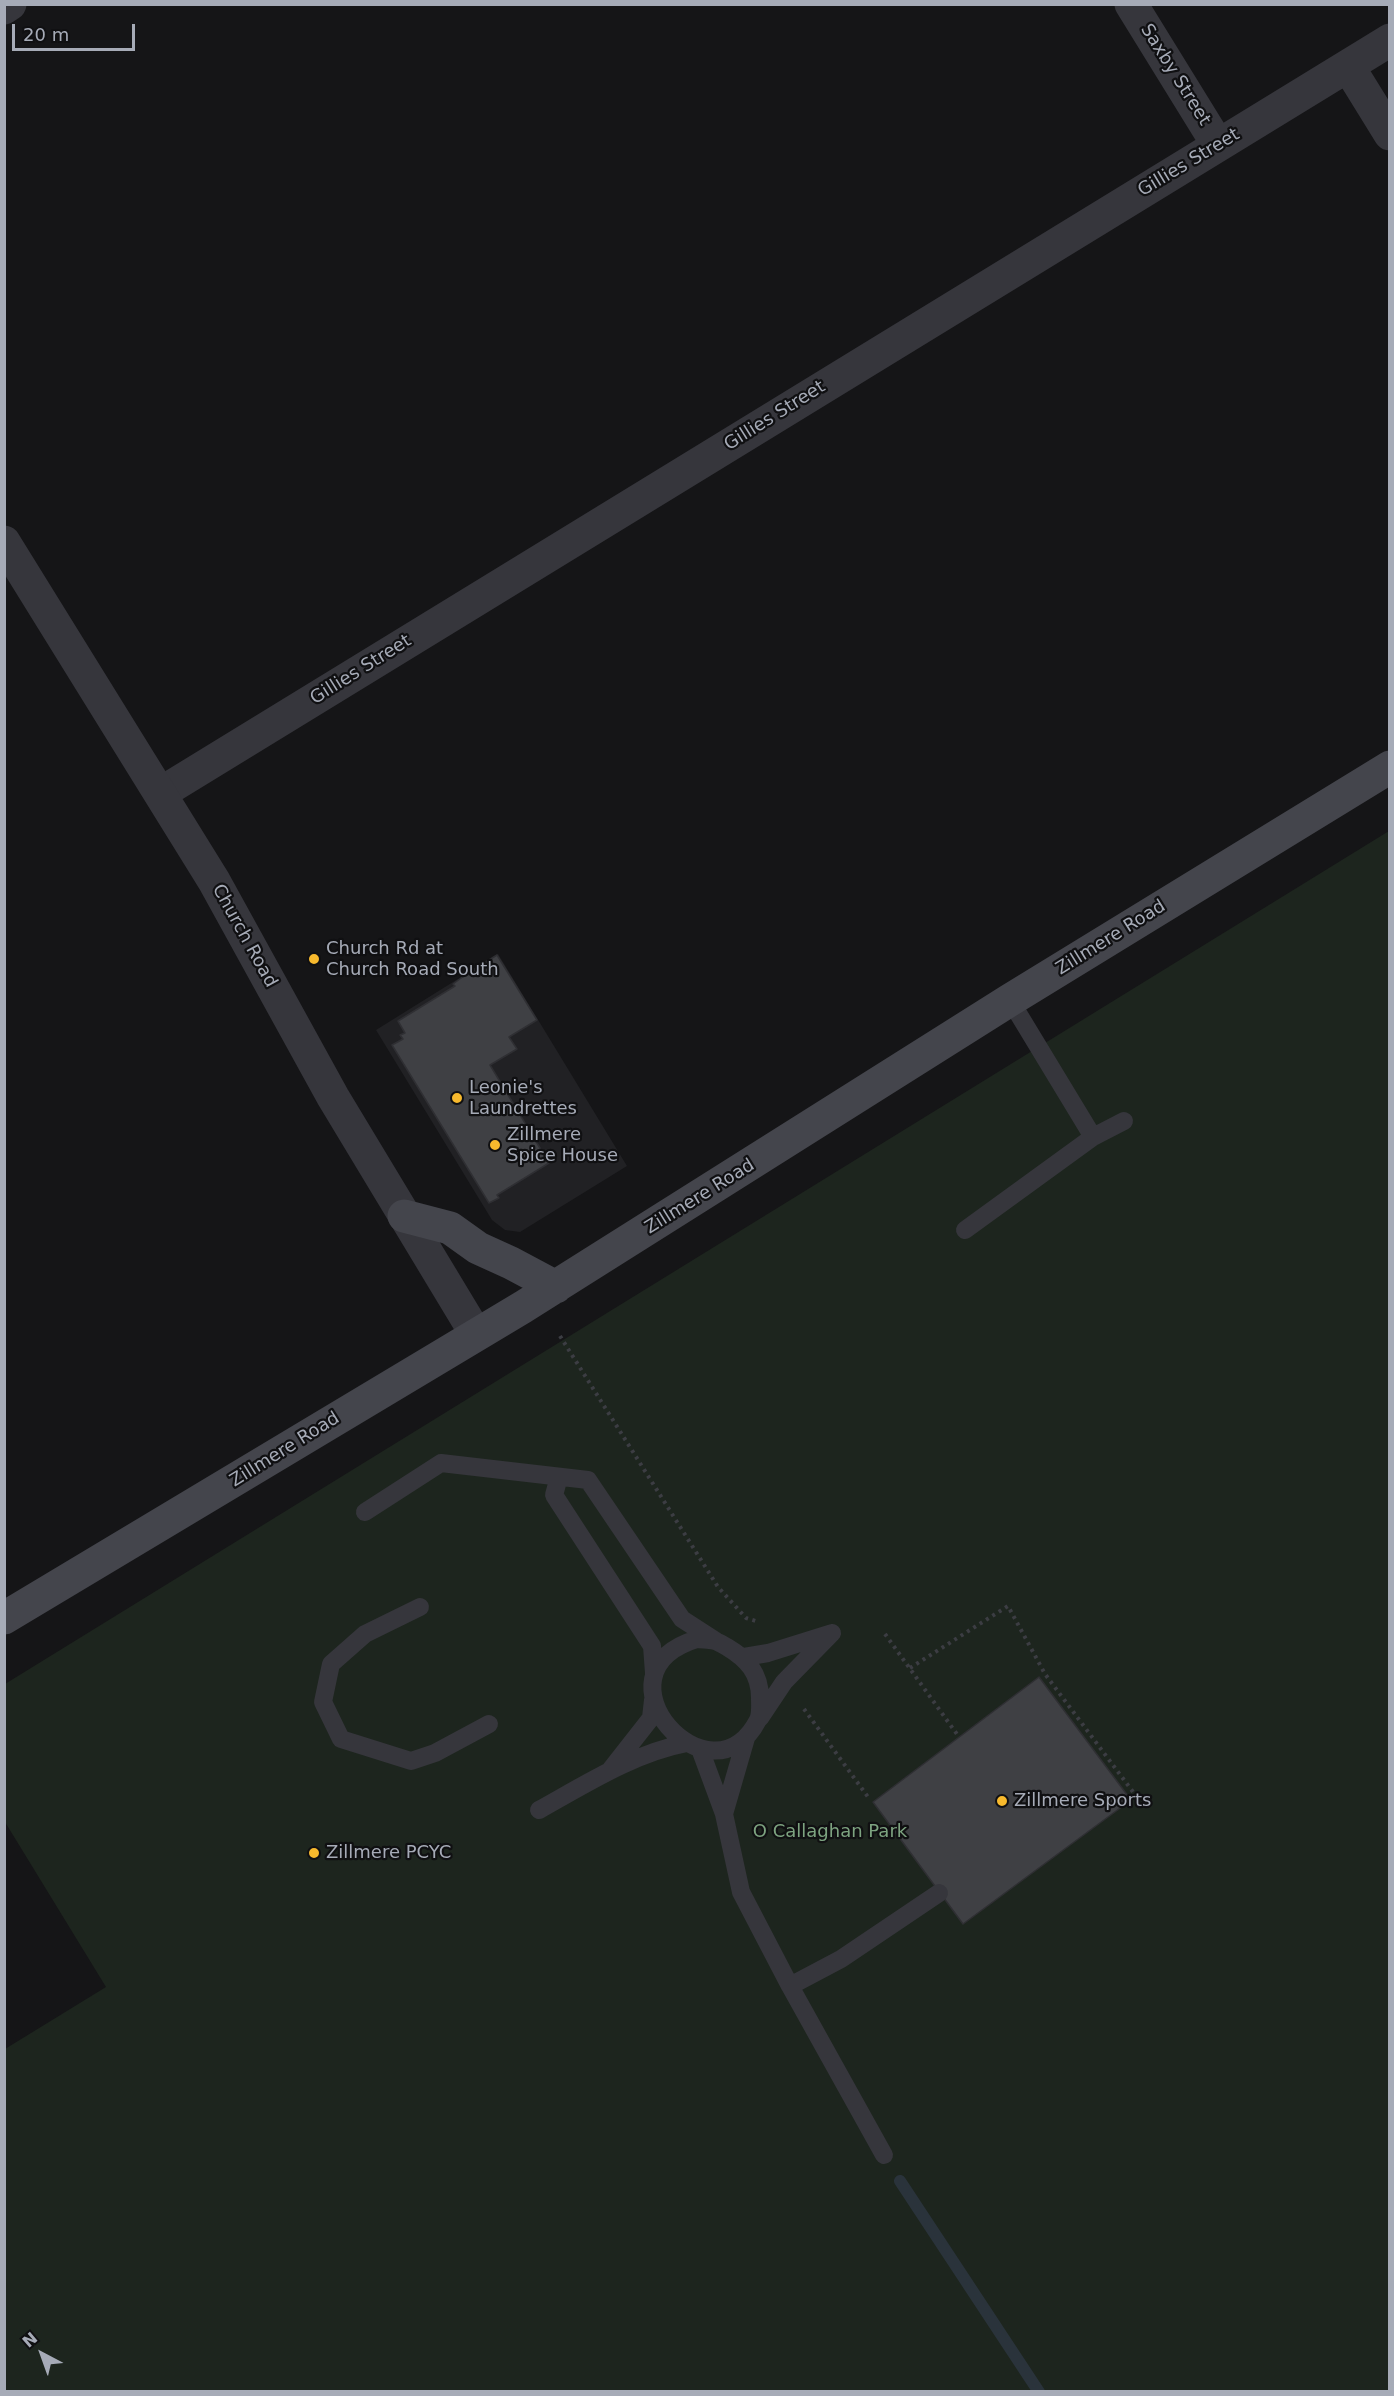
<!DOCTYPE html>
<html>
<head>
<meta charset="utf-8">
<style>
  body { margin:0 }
  #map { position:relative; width:1394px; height:2396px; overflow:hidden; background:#151517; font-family:"DejaVu Sans",sans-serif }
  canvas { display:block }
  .frame { position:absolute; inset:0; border:6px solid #a6abb7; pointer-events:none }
  .north { position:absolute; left:12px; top:2324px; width:60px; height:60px; -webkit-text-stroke:4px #101012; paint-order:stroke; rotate:319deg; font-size:16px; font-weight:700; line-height:24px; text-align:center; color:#a6abb7 }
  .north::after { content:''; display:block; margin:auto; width:21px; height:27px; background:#a6abb7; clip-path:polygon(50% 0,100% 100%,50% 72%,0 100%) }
  .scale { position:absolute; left:12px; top:24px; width:123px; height:27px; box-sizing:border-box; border:3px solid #a6abb7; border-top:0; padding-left:8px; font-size:18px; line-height:21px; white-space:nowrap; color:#a6abb7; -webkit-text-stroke:4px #101012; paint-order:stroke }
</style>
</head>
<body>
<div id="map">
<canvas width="1394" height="2396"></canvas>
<div class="frame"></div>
<div class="north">N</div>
<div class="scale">20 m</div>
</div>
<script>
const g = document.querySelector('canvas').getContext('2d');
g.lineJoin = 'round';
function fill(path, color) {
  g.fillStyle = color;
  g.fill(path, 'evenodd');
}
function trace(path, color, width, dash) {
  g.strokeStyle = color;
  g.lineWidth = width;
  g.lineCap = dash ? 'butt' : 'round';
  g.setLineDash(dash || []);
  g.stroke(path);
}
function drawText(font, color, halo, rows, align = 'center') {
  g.font = font + ' "DejaVu Sans",sans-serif';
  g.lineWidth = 4.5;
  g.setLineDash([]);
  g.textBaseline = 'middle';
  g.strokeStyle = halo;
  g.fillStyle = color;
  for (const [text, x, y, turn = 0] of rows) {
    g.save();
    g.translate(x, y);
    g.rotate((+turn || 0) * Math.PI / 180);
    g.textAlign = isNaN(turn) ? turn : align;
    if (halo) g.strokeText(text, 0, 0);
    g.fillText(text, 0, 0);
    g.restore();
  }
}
const built = new Path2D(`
  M 498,954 L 627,1166 L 520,1232 L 505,1230 L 492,1220 L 376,1030 Z`);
const green = new Path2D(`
  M 1389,831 L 1389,2391 L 5,2391 L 5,2049 L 106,1987 L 5,1822 L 5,1684 Z`);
const stream = new Path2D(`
  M 900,2181 L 1039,2392`);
const building = new Path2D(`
  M 497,955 L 537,1020 L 509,1037 L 517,1049 L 490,1065 L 549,1163 L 497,1195 L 499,1198 L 489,1203 L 392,1045 L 403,1039 L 400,1035 L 405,1033 L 398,1021 L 455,986 L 453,984 L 468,973 Z
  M 1039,1677 L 1131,1800 L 963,1924 L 873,1802 Z`);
const path = new Path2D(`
  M 560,1336 L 718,1587 L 746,1618 L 759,1622
  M 885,1634 L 959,1737
  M 910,1668 L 1008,1606 L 1045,1674 L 1139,1800
  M 804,1709 L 868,1797`);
const service = new Path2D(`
  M 1010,1000 L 1093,1137
  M 965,1230 L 1093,1137 L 1124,1121
  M 559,1477 L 554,1495 L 652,1646 L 654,1673
  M 365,1512 L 441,1463 L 588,1480 L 682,1619 L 716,1641
  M 420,1607 L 365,1634 L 331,1664 L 323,1702 L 341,1739 L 411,1761 L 435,1753 L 489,1724
  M 697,1639 C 702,1640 709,1639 715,1641 C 719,1642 723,1645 727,1647 C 747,1659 760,1673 760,1698 C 760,1705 761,1714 758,1720 C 711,1811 586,1673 697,1639 Z
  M 744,1657 L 768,1653 L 832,1633
  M 760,1718 L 784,1682 L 832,1633
  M 700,1749 L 724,1814 L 741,1892 L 790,1986 L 884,2155
  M 611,1769 L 651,1718 L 653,1700
  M 539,1810 C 586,1784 634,1753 687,1743
  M 724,1814 L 746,1738
  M 790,1986 L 841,1959 L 939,1893`);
const minor = new Path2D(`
  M 1131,4 L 1218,145
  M 4,8 L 10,4
  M 1348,66 L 1390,134
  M 161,793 L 1390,40`);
const tertiary = new Path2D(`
  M 4,542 L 214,881 L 333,1097 L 476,1334`);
const secondary = new Path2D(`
  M 404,1216 L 450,1228 L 478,1248 L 511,1263 L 556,1287
  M 4,1618 L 523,1307 L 1010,1000 L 1390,767`);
const markers = [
  [314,959,6,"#f7b92d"],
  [457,1098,6,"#f7b92d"],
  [495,1145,6,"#f7b92d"],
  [1002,1801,6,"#f7b92d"],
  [314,1853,6,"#f7b92d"]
];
const streetNames = [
  ["Saxby Street",1175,75,58],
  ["Gillies Street",1189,163,-31],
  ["Gillies Street",775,416,-32],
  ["Gillies Street",361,670,-32],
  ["Church Road",244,936,61],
  ["Zillmere Road",1111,938,-32],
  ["Zillmere Road",700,1197,-32],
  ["Zillmere Road",285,1450,-32]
];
const poiNames = [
  ["Church Rd at",326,949],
  ["Church Road South",326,970],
  ["Leonie's",469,1088],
  ["Laundrettes",469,1109],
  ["Zillmere",507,1135],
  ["Spice House",507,1156],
  ["Zillmere Sports",1014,1801],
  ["Zillmere PCYC",326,1853]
];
const parkNames = [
  ["O Callaghan Park",830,1832]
];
fill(built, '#212124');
fill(green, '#1d251e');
trace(stream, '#2a333b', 12);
fill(building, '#3f4044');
trace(building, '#2f2f33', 1.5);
trace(path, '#3c3d43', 4, [3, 4.5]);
trace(service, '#36363c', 18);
trace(minor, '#36363c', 33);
trace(tertiary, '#36363c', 33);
trace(secondary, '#44454c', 33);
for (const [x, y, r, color] of markers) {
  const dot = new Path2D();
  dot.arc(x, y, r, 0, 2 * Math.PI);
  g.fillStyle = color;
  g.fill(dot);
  trace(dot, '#101012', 2);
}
drawText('18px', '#a6abb7', '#101012', streetNames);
drawText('18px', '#a6abb7', '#101012', poiNames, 'left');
drawText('18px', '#7da380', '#101012', parkNames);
</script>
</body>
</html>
